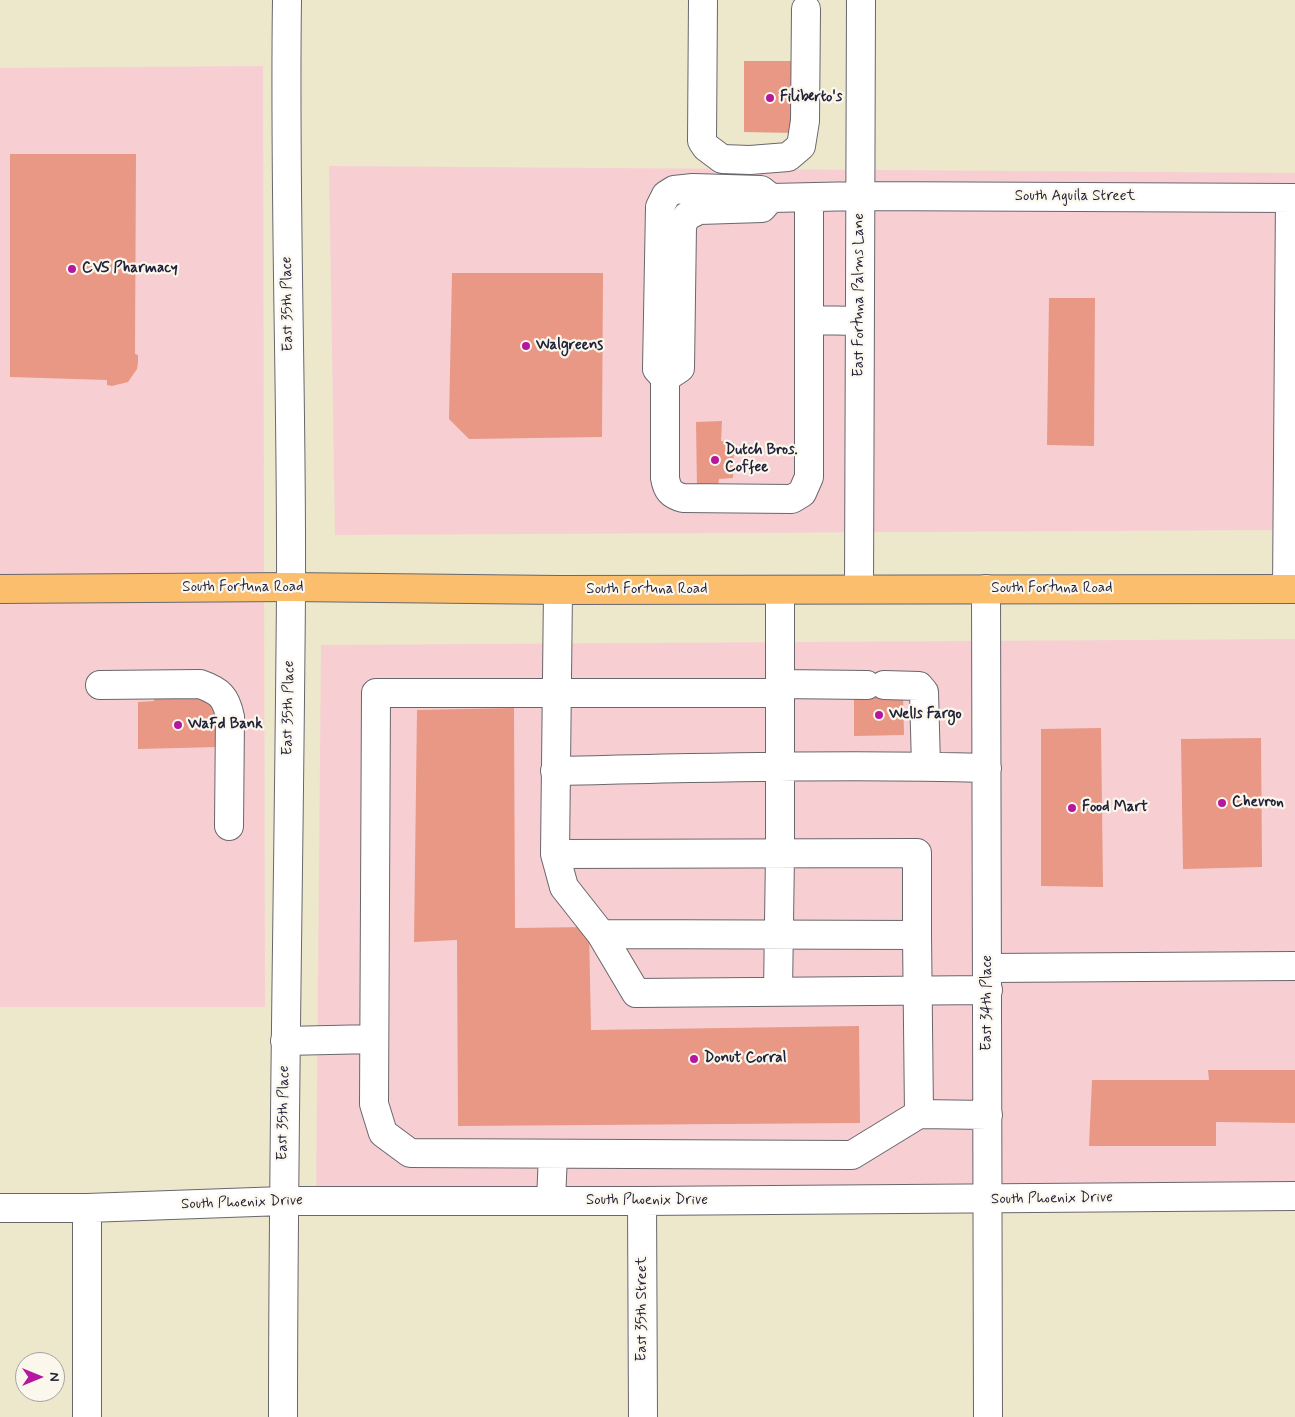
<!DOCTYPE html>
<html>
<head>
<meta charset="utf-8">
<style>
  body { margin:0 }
  #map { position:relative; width:1295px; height:1417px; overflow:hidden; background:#ede7cc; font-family:Mynerve,sans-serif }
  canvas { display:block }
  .north { position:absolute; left:15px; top:1352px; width:50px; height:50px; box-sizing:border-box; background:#fbf7ec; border:1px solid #a4a2a5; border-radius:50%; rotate:90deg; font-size:14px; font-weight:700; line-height:20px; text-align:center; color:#22223b }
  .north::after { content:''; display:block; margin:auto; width:18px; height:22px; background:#b5179e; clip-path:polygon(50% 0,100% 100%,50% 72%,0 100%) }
</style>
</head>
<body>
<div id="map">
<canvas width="1295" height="1417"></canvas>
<div class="north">N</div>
</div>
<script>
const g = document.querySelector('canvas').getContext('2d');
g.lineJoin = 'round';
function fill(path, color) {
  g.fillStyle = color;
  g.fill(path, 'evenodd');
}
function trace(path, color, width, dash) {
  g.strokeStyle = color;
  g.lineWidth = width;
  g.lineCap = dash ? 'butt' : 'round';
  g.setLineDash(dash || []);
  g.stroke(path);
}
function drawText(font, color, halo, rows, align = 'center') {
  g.font = font + ' Mynerve,sans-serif';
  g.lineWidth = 4.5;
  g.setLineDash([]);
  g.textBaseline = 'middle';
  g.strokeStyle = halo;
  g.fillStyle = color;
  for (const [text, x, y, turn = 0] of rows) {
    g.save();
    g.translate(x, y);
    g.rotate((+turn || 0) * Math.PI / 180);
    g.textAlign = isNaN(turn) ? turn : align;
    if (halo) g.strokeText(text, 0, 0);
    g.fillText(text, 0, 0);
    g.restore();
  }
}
const built = new Path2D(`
  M 263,66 L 265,1007 L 0,1007 L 0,68 Z
  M 329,166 L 1295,173 L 1295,530 L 335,535 Z
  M 1295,639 L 1295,1195 L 316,1201 L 321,645 Z`);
const building = new Path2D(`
  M 744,61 L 797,61 L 796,133 L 744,132 Z
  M 10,154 L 136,154 L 135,354 L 138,355 L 138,362 L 137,369 L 128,382 L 112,386 L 107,385 L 107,380 L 10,377 Z
  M 452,273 L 603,273 L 602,437 L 469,439 L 449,419 Z
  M 1049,298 L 1095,298 L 1094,446 L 1047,445 Z
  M 722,421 L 721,441 L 734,442 L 733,478 L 719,479 L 718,489 L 697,489 L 696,422 Z
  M 154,670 L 182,670 L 182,693 L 202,695 L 202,701 L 216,702 L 218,747 L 138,749 L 138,702 L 154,701 Z
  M 854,695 L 903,695 L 904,735 L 854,736 Z
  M 514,708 L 515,928 L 589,927 L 591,1030 L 859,1026 L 860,1123 L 458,1126 L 457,940 L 414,942 L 417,710 Z
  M 1101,728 L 1103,887 L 1041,886 L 1041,729 Z
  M 1261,738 L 1262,867 L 1183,869 L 1181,739 Z
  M 1208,1070 L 1295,1070 L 1295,1123 L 1216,1122 L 1216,1146 L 1089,1146 L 1092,1080 L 1209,1080 Z`);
const minor = new Path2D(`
  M 703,0 L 702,141 L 706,147 L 722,159 L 750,160 L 788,157 L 801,146 L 805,121 L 806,9
  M 809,198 L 809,477 L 802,493 L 792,499 L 683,498 C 671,495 667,490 665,478 L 665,378 L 657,369 L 660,207 L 666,195 L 674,190 L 693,188 L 761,190 L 771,198 L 860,196 L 1295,198
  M 809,320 L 860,321
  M 665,378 L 680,368 L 682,225 L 687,216 L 699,210 L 762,208 L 771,198
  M 859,589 L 861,0
  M 986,589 L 988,1417
  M 1287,589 L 1290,198
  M 558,590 L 555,854 L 564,887 L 601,934 L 636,993 L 988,990
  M 780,684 L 867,685
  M 100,685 L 200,684 C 220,691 226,697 230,717 L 229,826
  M 884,685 L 919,686 L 924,692 L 926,766
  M 555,771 C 699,768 843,764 987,768
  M 555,854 L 917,853 L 917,935
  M 601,934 L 917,935 L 919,1114 L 852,1155 L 410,1153 L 383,1133 L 374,1104 L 376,693 L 780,693
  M 988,968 L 1295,966
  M 778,992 L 780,854 L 780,590
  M 285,1041 L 374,1039
  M 919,1114 L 988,1115
  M 551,1201 L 553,1154
  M 642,1201 L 643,1417
  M 0,1208 L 87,1208 L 283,1201 L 642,1201 L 1295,1196
  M 87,1208 L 87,1417
  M 283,1417 C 283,1142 289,866 291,591 C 292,394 284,197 287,0`);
const major = new Path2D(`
  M 0,589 L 291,587 L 558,590 L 1295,589`);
const markers = [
  [770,98,5,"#b5179e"],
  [72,269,5,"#b5179e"],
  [526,346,5,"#b5179e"],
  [715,460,5,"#b5179e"],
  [879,715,5,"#b5179e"],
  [178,725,5,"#b5179e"],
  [1222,803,5,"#b5179e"],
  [1072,808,5,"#b5179e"],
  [694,1059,5,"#b5179e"]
];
const poiNames = [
  ["Filiberto's",780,98],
  ["CVS Pharmacy",82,269],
  ["Walgreens",536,346],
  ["Dutch Bros.",725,451],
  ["Coffee",725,468],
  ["Wells Fargo",889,715],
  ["WaFd Bank",188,725],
  ["Chevron",1232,803],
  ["Food Mart",1082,808],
  ["Donut Corral",704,1059]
];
const streetNames = [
  ["South Aguila Street",1075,197],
  ["East Fortuna Palms Lane",860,295,-90],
  ["East 35th Place",288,304,-91],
  ["South Fortuna Road",243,588],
  ["South Fortuna Road",1052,589],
  ["South Fortuna Road",647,590],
  ["East 35th Place",289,708,-89],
  ["East 34th Place",988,1003,-90],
  ["East 35th Place",284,1113,-89],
  ["South Phoenix Drive",1052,1199,-1],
  ["South Phoenix Drive",647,1201],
  ["South Phoenix Drive",242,1203,-2],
  ["East 35th Street",643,1309,-90]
];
fill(built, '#f7cfd2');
fill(building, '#e89885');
trace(minor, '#69676e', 30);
trace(major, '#69676e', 30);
trace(minor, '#fff', 28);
trace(major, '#fabe6d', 28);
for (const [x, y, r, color] of markers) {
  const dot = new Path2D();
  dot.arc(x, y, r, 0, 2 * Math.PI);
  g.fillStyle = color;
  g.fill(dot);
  trace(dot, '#fbf7ec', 2);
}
drawText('bold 15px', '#22223b', '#fbf7ec', poiNames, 'left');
drawText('15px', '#22223b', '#fbf7ec', streetNames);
</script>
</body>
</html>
